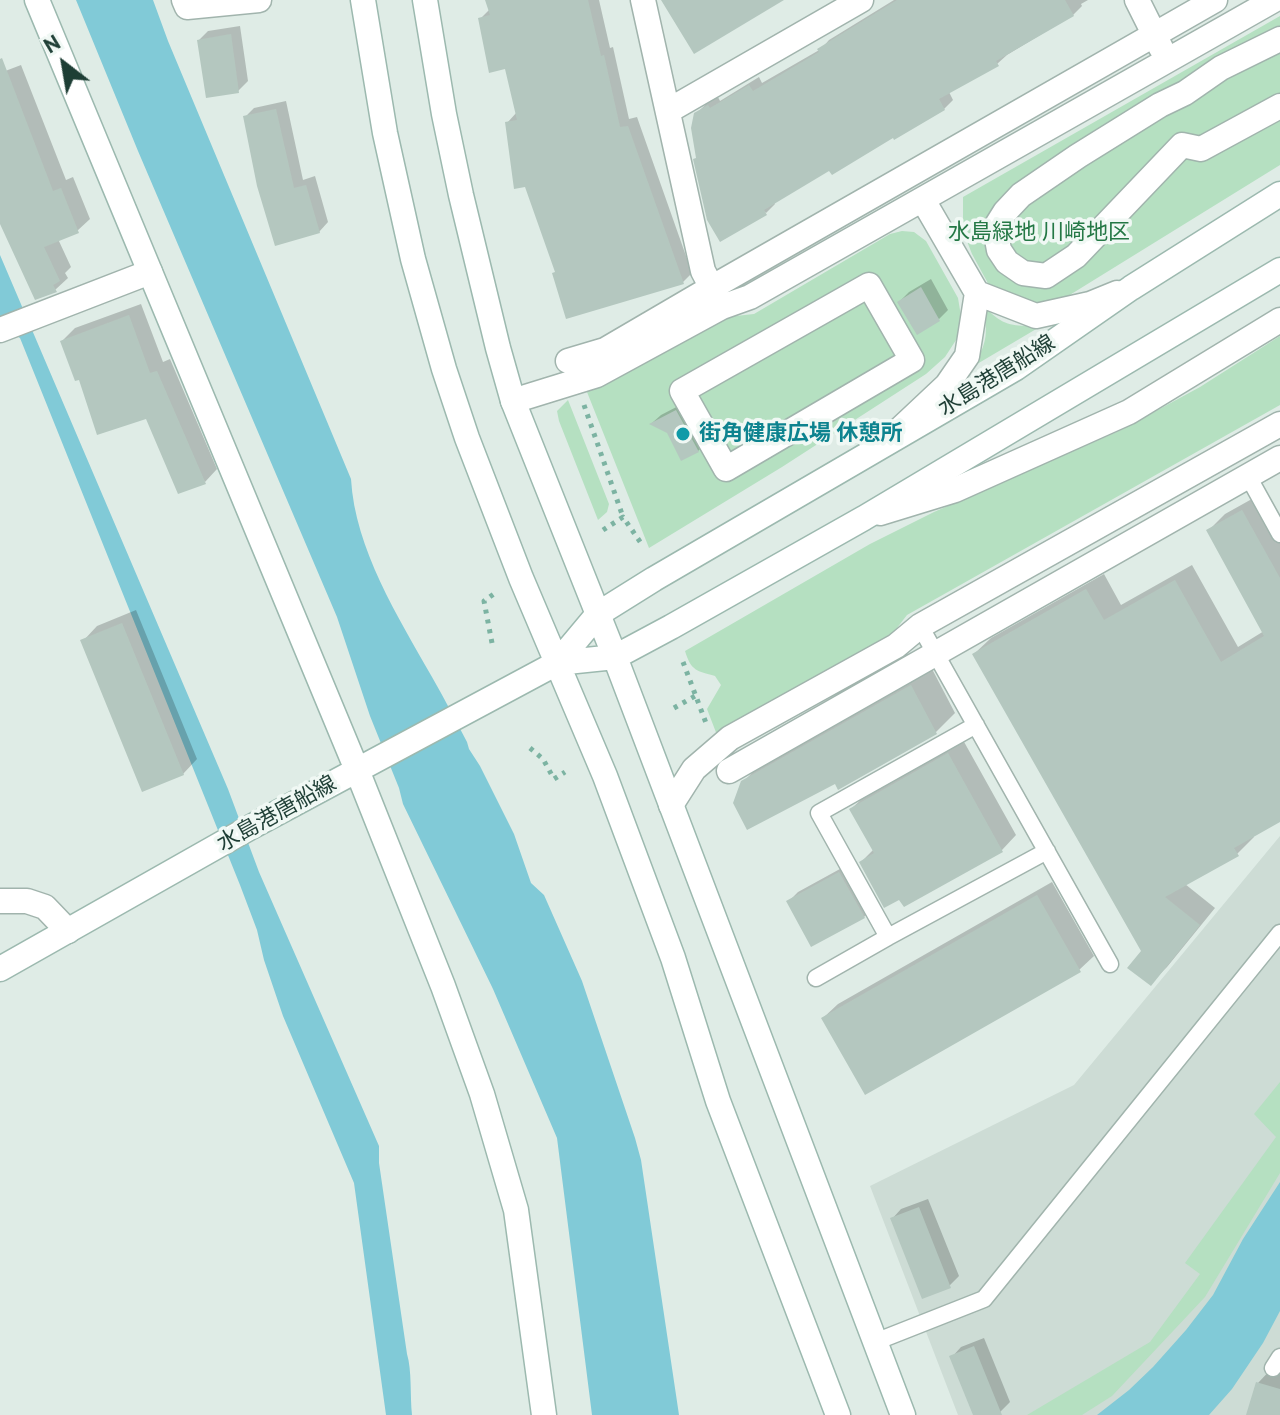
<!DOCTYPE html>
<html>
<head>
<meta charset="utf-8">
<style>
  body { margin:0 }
  #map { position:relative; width:1280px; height:1415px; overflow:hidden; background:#dfece6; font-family:"PT Sans",sans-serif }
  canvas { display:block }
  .north { position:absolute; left:24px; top:24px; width:80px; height:80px; -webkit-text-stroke:6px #f0f8f4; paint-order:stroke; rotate:329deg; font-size:22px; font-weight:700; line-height:32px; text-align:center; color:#1e3e35 }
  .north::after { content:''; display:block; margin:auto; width:28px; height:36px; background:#1e3e35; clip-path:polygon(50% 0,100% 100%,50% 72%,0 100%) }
</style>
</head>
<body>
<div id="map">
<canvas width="1280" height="1415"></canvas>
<div class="north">N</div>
</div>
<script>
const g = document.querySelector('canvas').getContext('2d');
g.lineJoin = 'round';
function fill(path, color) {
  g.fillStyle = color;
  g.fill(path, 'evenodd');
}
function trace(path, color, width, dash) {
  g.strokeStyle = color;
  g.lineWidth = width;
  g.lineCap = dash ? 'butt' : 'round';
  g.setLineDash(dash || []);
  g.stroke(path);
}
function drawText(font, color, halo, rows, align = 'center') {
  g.font = font + ' "PT Sans","Noto Sans JP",sans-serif';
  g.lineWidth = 7;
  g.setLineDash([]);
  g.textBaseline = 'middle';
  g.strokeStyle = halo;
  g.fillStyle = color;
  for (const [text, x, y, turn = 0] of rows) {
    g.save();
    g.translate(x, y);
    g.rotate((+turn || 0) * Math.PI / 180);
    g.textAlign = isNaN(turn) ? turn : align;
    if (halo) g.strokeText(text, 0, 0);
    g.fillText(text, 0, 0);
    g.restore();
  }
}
const built = new Path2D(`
  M 1280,836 L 1280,1415 L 958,1415 L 870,1186 L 1074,1085 Z`);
const green = new Path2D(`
  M 1280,16 L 1280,165 L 1060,301 L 1034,303 L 990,287 L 972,254 L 963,231 L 963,197 Z
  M 902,231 L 914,232 L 926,241 L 958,298 L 961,316 L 958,337 L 945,357 L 926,374 L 782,467 L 649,548 L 587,392 L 717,318 L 754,314 L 890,234 Z
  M 981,303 C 1003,327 1012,327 1043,325 L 972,367 C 988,344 989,330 981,303 Z
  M 1280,336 L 1280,405 L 907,615 L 886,642 L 717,735 L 707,709 L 721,685 L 715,676 C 697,671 691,671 685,651 L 870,544 L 934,512 L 1119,431 L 1200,387 Z
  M 568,400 L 609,504 L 607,512 L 598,520 L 559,421 L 557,411 Z
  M 1280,1082 L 1280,1173 L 1205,1297 L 1112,1396 L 1082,1415 L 1027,1415 L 1150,1342 L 1200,1274 L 1185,1263 L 1276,1137 L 1254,1114 Z`);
const water = new Path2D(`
  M 76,0 L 153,0 L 168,41 L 351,479 C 355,549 398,617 432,677 C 444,698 456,721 467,742 L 469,749 L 480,766 L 514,834 L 531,883 L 544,895 L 582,981 L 635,1138 L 641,1160 L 679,1415 L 592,1415 L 557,1138 L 493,989 L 403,804 L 399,788 L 370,716 L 337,617 L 138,151 Z
  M 0,255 L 228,789 L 259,872 L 379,1146 L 379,1163 L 407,1354 C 412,1370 410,1397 412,1415 L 386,1415 L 354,1183 L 283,1016 L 264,960 L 257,930 L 240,885 L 20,338 L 0,326 Z
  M 1280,1182 L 1280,1311 L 1263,1343 L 1232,1389 L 1209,1415 L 1097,1415 L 1129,1390 L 1153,1367 L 1186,1330 L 1213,1295 L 1243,1239 Z`);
const shadow = new Path2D(`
  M 487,0 L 599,0 L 610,48 L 613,47 L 629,119 L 637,117 L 692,273 L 683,282 L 507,123 L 517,112 L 507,66 L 480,19 L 490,9 Z
  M 894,0 L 1088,0 L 1081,4 L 1082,6 L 1073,15 L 1007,55 L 997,64 L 949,92 L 953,100 L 944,109 L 830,168 L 774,202 L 775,204 L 766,213 L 698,157 L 696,114 L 706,104 L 718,97 L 720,101 L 759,77 L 762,83 L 821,49 L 829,40 Z
  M 240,26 L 248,81 L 238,91 L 199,40 L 208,31 Z
  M 21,65 L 66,180 L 73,177 L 90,219 L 77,231 L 58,239 L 71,267 L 65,273 L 68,278 L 55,290 L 0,218 L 0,73 Z
  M 286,101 L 303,180 L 315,176 L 328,222 L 319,232 L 245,117 L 254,108 Z
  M 931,279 L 948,310 L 939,319 L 899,302 L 909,292 Z
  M 141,304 L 163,362 L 170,359 L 217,469 L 205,482 L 148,417 L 80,377 L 62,341 L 75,328 Z
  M 686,402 L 708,441 L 698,451 L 669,431 L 652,423 L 661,415 Z
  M 1259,495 L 1280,532 L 1280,820 L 1253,835 L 1254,837 L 1237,854 L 1185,884 L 1215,908 L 1167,967 L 1150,984 L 1143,951 L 974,654 L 991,638 L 1104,574 L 1121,605 L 1192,565 L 1238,647 L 1264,631 L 1209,530 L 1225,514 Z
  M 136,610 L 197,759 L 183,774 L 83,641 L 97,626 Z
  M 931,667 L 955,713 L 936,732 L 839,787 L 836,781 L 743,782 L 763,762 Z
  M 963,740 L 1016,835 L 1002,850 L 861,862 L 874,849 L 851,809 L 866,795 Z
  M 849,864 L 873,907 L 864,917 L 789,901 L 798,892 Z
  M 1052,882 L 1094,956 L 1079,970 L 823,1018 L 838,1004 Z
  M 928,1199 L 959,1276 L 949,1286 L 892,1219 L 901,1209 Z
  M 984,1338 L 1010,1402 L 1000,1412 L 993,1415 L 975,1415 L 952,1357 L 961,1347 Z
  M 1275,1365 L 1280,1366 L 1280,1415 L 1248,1415 L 1258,1383 Z`);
const building = new Path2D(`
  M 485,0 L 588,0 L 601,56 L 604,55 L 620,127 L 628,126 L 684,284 L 566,319 L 552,273 L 555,272 L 525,187 L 514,189 L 505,122 L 517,120 L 505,69 L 489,73 L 478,18 L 490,15 Z
  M 661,0 L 784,0 L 694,54 Z
  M 897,0 L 1065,0 L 1074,16 L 996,61 L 999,66 L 939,99 L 945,110 L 894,140 L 893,138 L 832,175 L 829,171 L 764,210 L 767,215 L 720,242 L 707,220 L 693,159 L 696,158 L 691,128 L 694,113 L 708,105 L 710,108 L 749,85 L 753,91 L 819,52 L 817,49 Z
  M 231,34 L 239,93 L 206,98 L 197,40 Z
  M 2,58 L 53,191 L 61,188 L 79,233 L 44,247 L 60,281 L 53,285 L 57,292 L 35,300 L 0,224 L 0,59 Z
  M 276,109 L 294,188 L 306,185 L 320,233 L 275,246 L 257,186 L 243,116 Z
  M 921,287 L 940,321 L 917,335 L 897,302 Z
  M 129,315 L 150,373 L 157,371 L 206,484 L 178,494 L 146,419 L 97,435 L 79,380 L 75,381 L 60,341 Z
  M 676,410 L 699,452 L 681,461 L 667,433 L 649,424 Z
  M 1242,510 L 1280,578 L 1280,822 L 1234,848 L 1239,856 L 1165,897 L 1200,925 L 1151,986 L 1127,968 L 1141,951 L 972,654 L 1086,589 L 1104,620 L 1175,580 L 1221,662 L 1264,636 L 1206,530 Z
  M 122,623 L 184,775 L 142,792 L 80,640 Z
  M 911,685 L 937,734 L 838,790 L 835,784 L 747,830 L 733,803 L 741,781 Z
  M 948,753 L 1003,852 L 904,907 L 899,900 L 884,908 L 859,862 L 874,853 L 849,809 Z
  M 839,872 L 865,918 L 811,947 L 786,901 Z
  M 1037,895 L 1081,972 L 865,1095 L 821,1018 Z
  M 919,1207 L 951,1288 L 922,1299 L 890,1218 Z
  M 974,1346 L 1002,1415 L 973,1415 L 949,1356 Z
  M 1256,1382 L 1280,1389 L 1280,1415 L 1246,1415 Z`);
const path = new Path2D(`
  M 584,405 L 623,517
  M 603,530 L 623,517 L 643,546
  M 492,643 L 484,601 L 498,591
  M 683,662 L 706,723
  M 674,708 L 695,696
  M 530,748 L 543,759 L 554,779 L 565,772`);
const lane = new Path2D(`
  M 1248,476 L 1280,534
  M 920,626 L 1110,964
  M 888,937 L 1047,851
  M 816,978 L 888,937 L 819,813 L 976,725
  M 875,1342 L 984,1299 L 1280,933
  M 1273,1368 L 1280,1357`);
const street = new Path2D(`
  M 184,0 L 187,7 L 259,0
  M 643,0 L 703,271 L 719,301
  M 1137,0 L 1161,48
  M 1280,39 L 1221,68 L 1185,93 L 1160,105 L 1078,156 L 1021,195 L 1005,212 L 995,228 L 999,250 L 1007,262 L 1023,273 L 1046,276 L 1076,256 L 1182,145 L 1201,149 L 1280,106
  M 668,111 L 861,0
  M 923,200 L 977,293
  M 869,285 L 912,360 L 726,469 L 682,391 Z
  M 0,330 L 150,272
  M 568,361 L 605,350 L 711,288 L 1215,0
  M 513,401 L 597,375 L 722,307 L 750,297 L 1274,0
  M 897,432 L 947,385 L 967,356 L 977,293 L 1036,316 L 1090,304 L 1117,293
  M 880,513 L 955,490 L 1129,412 L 1280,320
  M 729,771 L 1280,458
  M 671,805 L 694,769 L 730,738 L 896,646 L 920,626 L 1280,424
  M 0,901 L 27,901 L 45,907 L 68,931`);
const secondary = new Path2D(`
  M 37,0 L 357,770 L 443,986 L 482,1094 L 516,1210 L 544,1415
  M 363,0 L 385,133 L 413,259 L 444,369 L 467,438 L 521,578 L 605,776 L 673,958 L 718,1101 L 838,1415
  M 425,0 L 444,114 L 461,195 L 498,348 L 513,401 L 615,657 L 903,1415
  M 557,663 L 615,657 L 671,627 L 864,518 L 1280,270
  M 0,969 L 251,827 L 557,663 L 598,614 L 654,579 L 1016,368 L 1131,288 L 1280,194`);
const markers = [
  [683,434,8,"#0f9aa8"]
];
const parkNames = [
  ["水島緑地 川崎地区",1039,233]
];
const streetNames = [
  ["水島港唐船線",997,376,-32],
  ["水島港唐船線",277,814,-29]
];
const cultureNames = [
  ["街角健康広場 休憩所",699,434]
];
fill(built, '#cddcd5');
fill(green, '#b5e0c1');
fill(water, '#81cad7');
fill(shadow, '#0003');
fill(building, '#b4c7bf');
trace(lane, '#a1b4ad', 19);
trace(street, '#a1b4ad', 27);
trace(secondary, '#9cb9af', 27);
trace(path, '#7cb3a2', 5, [4, 6]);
trace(lane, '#fff', 16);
trace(street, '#fff', 24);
trace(secondary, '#fff', 24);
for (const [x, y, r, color] of markers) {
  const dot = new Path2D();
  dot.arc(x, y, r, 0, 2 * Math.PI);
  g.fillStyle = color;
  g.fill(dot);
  trace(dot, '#f0f8f4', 3);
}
drawText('22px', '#247845', '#f0f8f4', parkNames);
drawText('22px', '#1e3e35', '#f0f8f4', streetNames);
drawText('bold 22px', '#0d838f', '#f0f8f4', cultureNames, 'left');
</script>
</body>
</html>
